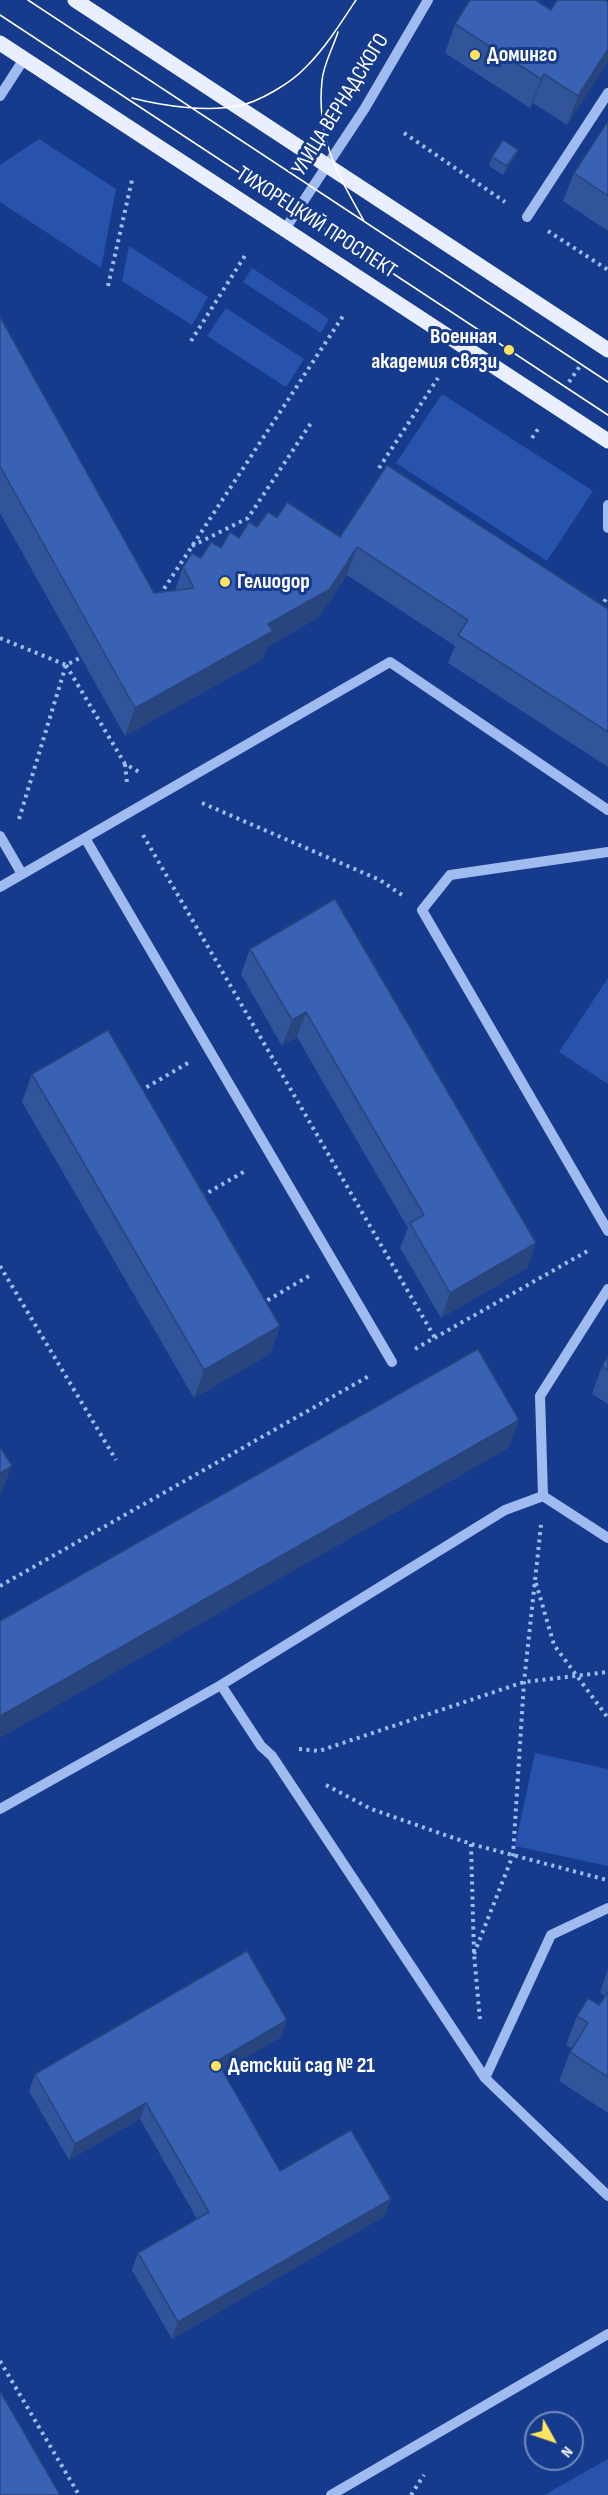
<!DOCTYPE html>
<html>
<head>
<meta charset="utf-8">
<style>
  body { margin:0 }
  #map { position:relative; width:608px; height:2495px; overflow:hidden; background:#163b8d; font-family:"Sofia Sans Condensed",sans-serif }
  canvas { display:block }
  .north { position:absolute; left:524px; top:2411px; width:60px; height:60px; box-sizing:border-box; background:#163b8d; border:2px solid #7389bb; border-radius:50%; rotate:130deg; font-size:16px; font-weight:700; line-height:24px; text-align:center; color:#fff }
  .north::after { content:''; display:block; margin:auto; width:21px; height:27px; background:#ffe45f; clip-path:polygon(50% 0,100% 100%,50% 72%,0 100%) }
</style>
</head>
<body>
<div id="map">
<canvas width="608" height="2495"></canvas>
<div class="north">N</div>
</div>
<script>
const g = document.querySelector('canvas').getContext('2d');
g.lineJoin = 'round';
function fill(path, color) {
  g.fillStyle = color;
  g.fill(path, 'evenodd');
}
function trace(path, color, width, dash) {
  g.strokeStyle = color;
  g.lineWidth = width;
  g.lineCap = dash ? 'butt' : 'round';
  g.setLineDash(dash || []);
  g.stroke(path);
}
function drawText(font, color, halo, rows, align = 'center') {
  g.font = font + ' "Sofia Sans Condensed",sans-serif';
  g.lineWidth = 6;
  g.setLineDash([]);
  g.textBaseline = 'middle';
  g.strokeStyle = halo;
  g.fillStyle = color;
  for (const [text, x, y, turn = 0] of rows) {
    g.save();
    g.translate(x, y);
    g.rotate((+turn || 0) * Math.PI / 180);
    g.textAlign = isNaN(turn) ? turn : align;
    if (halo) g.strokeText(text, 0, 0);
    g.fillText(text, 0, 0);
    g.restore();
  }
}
const green = new Path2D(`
  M 39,139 L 116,189 L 101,268 L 0,202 L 0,165 Z
  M 129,246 L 208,297 L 192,325 L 122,281 Z
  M 252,268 L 329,319 L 321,333 L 243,282 Z
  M 226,308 L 304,359 L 286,387 L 207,336 Z
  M 442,394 L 593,491 L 547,561 L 396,463 Z
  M 608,978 L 608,1084 L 559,1052 Z
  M 535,1753 L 608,1769 L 608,1866 L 515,1846 Z
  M 608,2459 L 608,2495 L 544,2495 Z`);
const path = new Path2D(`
  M 404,133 L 505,202
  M 548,231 L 608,270
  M 108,286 L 132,180
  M 191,341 L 246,254
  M 569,382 L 580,366
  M 532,438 L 538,429
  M 379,468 L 438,378
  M 192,546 L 248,518 L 311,423
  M 160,595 L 343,316
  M 600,608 L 608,596
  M 0,638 L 66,665 L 80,658
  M 66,665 L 125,764 L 141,773
  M 125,764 L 127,783
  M 202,803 L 380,880 L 402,895
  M 19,819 L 66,665
  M 143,835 L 435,1338
  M 140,1091 L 188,1063
  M 202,1196 L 247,1170
  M 0,1266 L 116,1460
  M 261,1304 L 309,1276
  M 415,1349 L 591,1249
  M 536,1583 L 554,1645 L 608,1718
  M 0,1586 L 369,1376
  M 299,1749 L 319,1751 L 524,1682 L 608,1672
  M 326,1785 L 371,1809 L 471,1844 L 607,1880
  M 471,1844 L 474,1954 L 480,2020
  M 474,1954 L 513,1855 L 524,1682 L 541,1525
  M 0,2361 L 79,2495
  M 411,2495 L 424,2475`);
const minor = new Path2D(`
  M 0,96 L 24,59
  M 527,217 L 608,93
  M 285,229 L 365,108 L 428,0
  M 608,505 L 608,528
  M 0,836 L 22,874
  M 85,838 L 392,1362
  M 608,852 L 450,875 L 422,910 L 608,1231
  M 0,887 L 390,662 L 608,810
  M 543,1496 L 608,1538
  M 221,1685 L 261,1746 L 272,1756 L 485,2078 L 608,2196
  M 0,1809 L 221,1685 L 505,1510 L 543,1496 L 540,1396 L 608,1289
  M 485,2078 L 551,1935 L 608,1908
  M 331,2495 L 608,2334`);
const major = new Path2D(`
  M 75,0 L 608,350
  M 0,43 L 608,441`);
const tram = new Path2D(`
  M 28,0 L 608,382
  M 0,15 L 608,415
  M 338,32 C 333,48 323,65 322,81 C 316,138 337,173 364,221
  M 132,98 C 163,106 206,112 238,106 C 259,102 291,83 306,67 C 325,48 341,23 356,0`);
const wall = new Path2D(`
  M 470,0 L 537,0 L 536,1 L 608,62 L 567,125 L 533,103 L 530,108 L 445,53 L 455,24 Z
  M 608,121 L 608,231 L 563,201 L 574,173 Z
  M 518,150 L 514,159 L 503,175 L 489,166 L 492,157 Z
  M 0,317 L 154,593 L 175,590 L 183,567 L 221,548 L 257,527 L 277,518 L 340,537 L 608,609 L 608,767 L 448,663 L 455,646 L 347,575 L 319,617 L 267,647 L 263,659 L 125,736 L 0,513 Z
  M 250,949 L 536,1243 L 527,1268 L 441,1318 L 400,1248 L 408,1228 L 356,1139 L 297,1037 L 282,1046 L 241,974 Z
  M 32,1074 L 280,1326 L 270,1354 L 194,1398 L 22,1102 Z
  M 608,1356 L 608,1404 L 592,1394 L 602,1366 Z
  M 608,1969 L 608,2113 L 559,2081 L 570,2052 L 572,2048 L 566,2045 L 577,2016 L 599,2005 L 605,1996 L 600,1992 Z
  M 287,2020 L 281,2037 L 223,2071 L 280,2171 L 385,2216 L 172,2339 L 132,2270 L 138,2253 L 197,2219 L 140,2119 L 69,2160 L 29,2091 L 35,2074 Z`);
const shadedWall = new Path2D(`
  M 608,49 L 608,62 L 567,125 L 578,96 Z
  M 544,74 L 533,103 L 530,108 L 541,79 Z
  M 518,150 L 514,159 L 503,175 L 507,166 Z
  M 357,547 L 347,575 L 319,617 L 267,647 L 263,659 L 125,736 L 135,708 L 268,624 Z
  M 306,1012 L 297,1037 L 282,1046 L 292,1020 Z
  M 536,1243 L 527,1268 L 441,1318 L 450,1293 Z
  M 280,1326 L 270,1354 L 194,1398 L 204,1370 Z
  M 519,1420 L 509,1448 L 0,1738 L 0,1716 Z
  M 12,1466 L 1,1494 L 0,1495 L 0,1473 Z
  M 287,2020 L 281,2037 L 211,2078 L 217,2061 Z
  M 146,2103 L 140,2119 L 69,2160 L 75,2144 Z
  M 391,2199 L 385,2216 L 172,2339 L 178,2322 Z`);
const building = new Path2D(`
  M 470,0 L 535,0 L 551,10 L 557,0 L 604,0 L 608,2 L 608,49 L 578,96 L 544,74 L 541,79 L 455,24 Z
  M 608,121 L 608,196 L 574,173 Z
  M 503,140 L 518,150 L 507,166 L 492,157 Z
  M 0,317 L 154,593 L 194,588 L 183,567 L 192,553 L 201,558 L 211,542 L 221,548 L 230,532 L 239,538 L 249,522 L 257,527 L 268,512 L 277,518 L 287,502 L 340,537 L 387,465 L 608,609 L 608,732 L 458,635 L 468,620 L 357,547 L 330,589 L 268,624 L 273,631 L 135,708 L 0,466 Z
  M 335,899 L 536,1243 L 450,1293 L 410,1223 L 424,1215 L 365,1114 L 306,1012 L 292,1020 L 250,949 Z
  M 108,1030 L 280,1326 L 204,1370 L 32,1074 Z
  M 478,1349 L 519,1420 L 0,1716 L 0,1621 Z
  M 608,1356 L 608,1370 L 602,1366 Z
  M 0,1447 L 12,1466 L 0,1473 Z
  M 247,1951 L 287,2020 L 217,2061 L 280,2171 L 351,2130 L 391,2199 L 178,2322 L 138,2253 L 209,2212 L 146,2103 L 75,2144 L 35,2074 Z
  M 608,1992 L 608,2077 L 570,2052 L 588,2023 L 577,2016 L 588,1998 L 599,2005 Z
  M 0,2391 L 60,2495 L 0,2495 Z`);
const markers = [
  [475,55,6,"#ffe45f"],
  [509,350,6,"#ffe45f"],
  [225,582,6,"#ffe45f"],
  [216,2066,6,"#ffe45f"]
];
const poiNames = [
  ["Доминго",487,55],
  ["Военная",497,337,"right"],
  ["академия связи",497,362,"right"],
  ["Гелиодор",237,582],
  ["Детский сад № 21",228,2066]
];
const streetNames = [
  ["УЛИЦА ВЕРНАДСКОГО",341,105,-58],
  ["ТИХОРЕЦКИЙ ПРОСПЕКТ",316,223,33]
];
fill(green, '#2853ac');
trace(path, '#a0bbef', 4, [3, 4.5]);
trace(minor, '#a0bbef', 10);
trace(major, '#e9efff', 15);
trace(tram, '#fff', 1.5);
fill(wall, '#32549b');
fill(shadedWall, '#29457e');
fill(building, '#3a62b4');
trace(building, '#29457e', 1.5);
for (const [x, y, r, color] of markers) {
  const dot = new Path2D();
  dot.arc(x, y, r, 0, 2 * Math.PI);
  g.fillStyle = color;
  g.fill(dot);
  trace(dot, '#163b8d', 2);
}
drawText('bold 22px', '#fff', '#163b8d', poiNames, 'left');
drawText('22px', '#fff', '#163b8d', streetNames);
</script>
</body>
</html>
